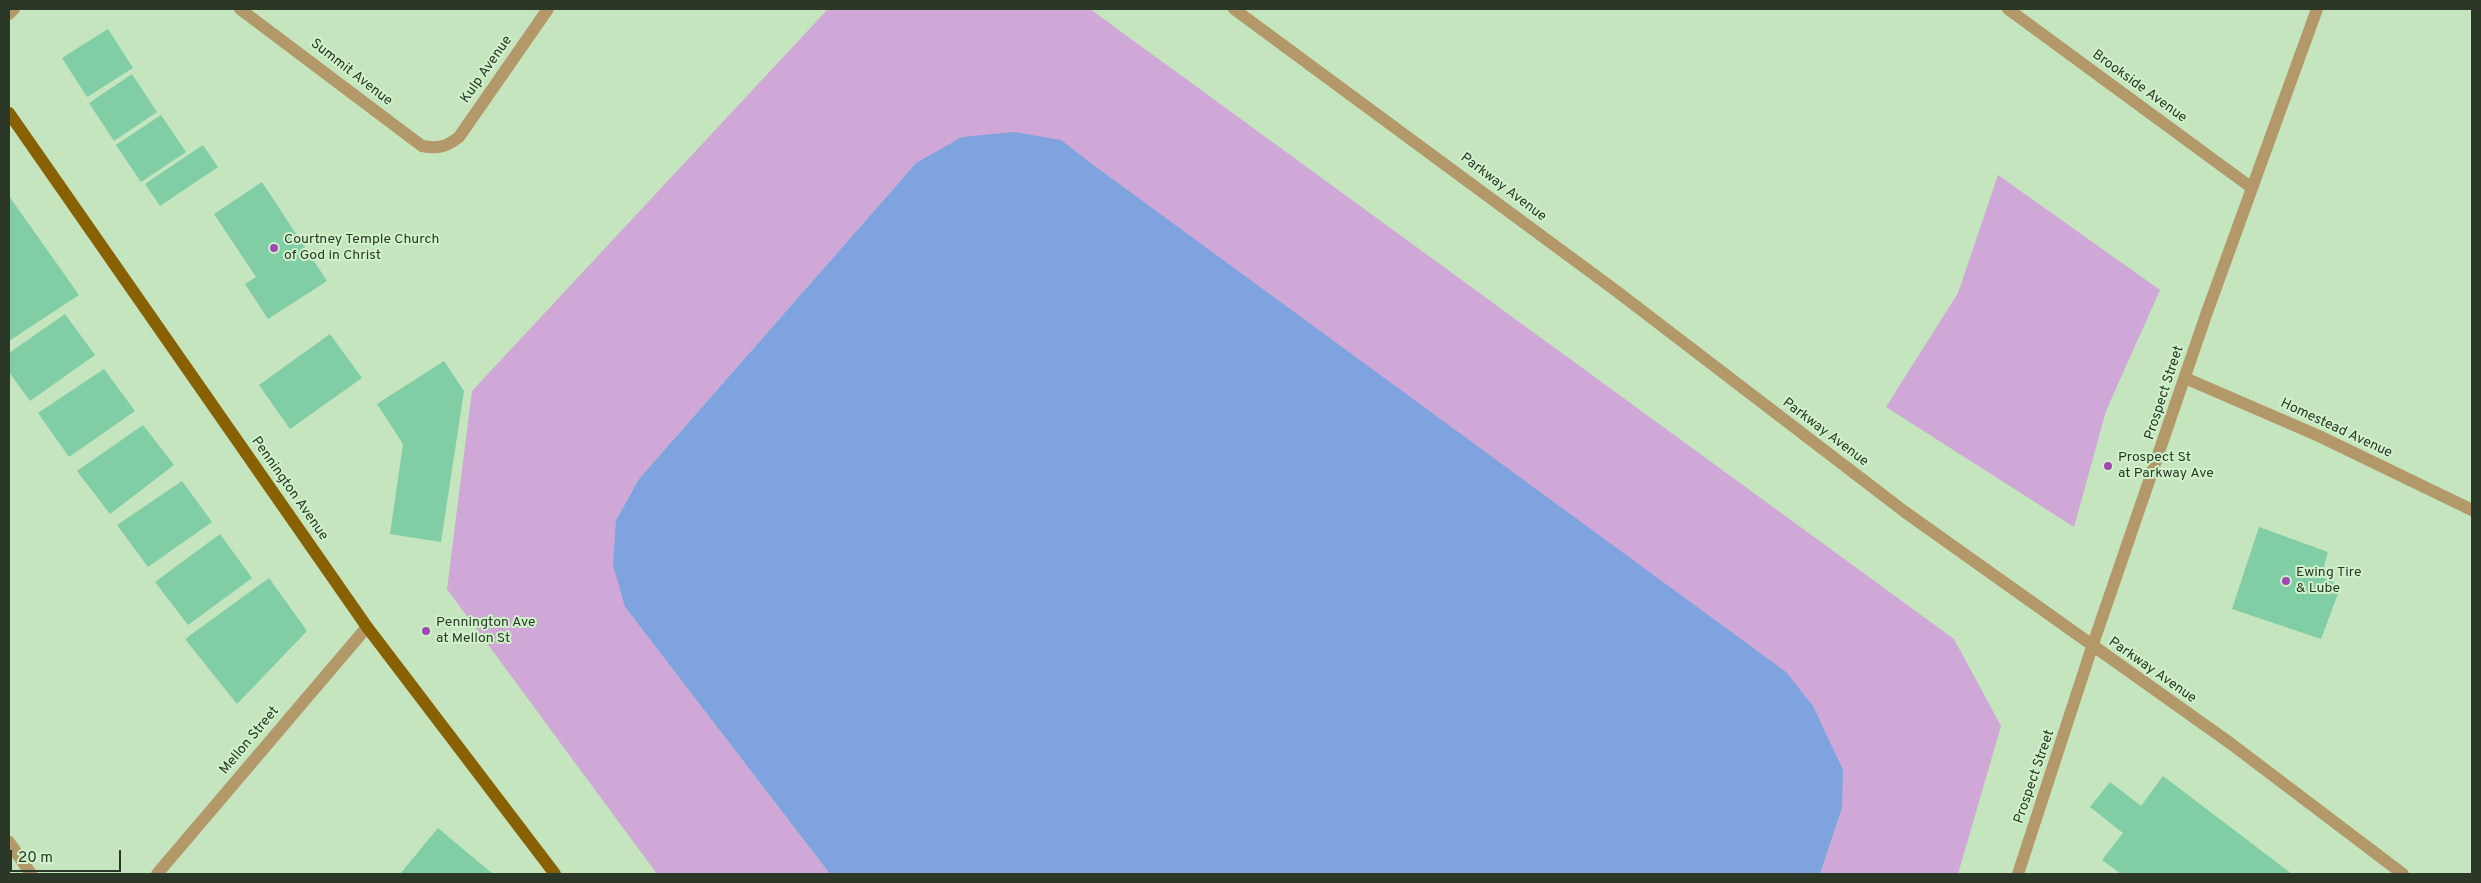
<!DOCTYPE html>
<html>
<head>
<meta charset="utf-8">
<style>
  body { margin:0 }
  #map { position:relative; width:2481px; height:883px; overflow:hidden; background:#c4e5bd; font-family:Overpass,sans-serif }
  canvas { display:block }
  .frame { position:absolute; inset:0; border:10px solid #2b3828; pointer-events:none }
  .scale { position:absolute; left:10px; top:850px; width:111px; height:22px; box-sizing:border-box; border:2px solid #2b3828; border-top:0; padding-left:6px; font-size:15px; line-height:18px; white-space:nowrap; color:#2b3828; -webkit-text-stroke:4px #d0f2ca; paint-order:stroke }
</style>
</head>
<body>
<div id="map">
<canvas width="2481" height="883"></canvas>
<div class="frame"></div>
<div class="scale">20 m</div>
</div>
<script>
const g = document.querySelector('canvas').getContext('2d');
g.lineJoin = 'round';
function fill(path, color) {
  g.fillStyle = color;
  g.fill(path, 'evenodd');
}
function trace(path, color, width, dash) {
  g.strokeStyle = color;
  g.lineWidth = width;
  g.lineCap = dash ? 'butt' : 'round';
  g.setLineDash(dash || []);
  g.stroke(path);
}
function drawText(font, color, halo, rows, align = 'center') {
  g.font = font + ' Overpass,sans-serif';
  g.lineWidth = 4;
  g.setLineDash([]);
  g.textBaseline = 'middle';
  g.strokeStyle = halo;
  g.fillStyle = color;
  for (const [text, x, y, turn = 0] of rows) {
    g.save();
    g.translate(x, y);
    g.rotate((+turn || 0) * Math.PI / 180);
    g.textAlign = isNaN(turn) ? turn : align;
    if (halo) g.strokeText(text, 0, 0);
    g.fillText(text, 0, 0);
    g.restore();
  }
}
const green = new Path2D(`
  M 828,9 L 1090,9 L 1954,639 L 2001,726 L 1958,874 L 1820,874 L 1842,808 L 1061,140 L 916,163 L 639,479 L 616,520 L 625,607 L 830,874 L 657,874 L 447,589 L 472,391 Z
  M 1998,175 L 2160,290 L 2106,411 L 2074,527 L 1886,407 L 1958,293 Z`);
const water = new Path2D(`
  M 1014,132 L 1061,140 L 1092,164 L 1786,672 L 1813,706 L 1843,770 L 1842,808 L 1820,874 L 830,874 L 625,607 L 613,565 L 616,520 L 639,479 L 916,163 L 962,137 Z`);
const building = new Path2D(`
  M 108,29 L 133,68 L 87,97 L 62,58 Z
  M 132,74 L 157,112 L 114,141 L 89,103 Z
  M 161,115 L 186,152 L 141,182 L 116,145 Z
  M 203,145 L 218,167 L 160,206 L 145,184 Z
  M 262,182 L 327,281 L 268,319 L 245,284 L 256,277 L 214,214 Z
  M 9,196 L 79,295 L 9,341 Z
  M 65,314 L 95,355 L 30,401 L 9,372 L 9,353 Z
  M 330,334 L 362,378 L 290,429 L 259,385 Z
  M 444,361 L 464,391 L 441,542 L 390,534 L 403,444 L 377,404 Z
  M 104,369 L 135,411 L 69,457 L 38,413 Z
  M 143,425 L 174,465 L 110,514 L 77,471 Z
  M 182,481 L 212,522 L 148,567 L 117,525 Z
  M 2259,527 L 2328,552 L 2321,576 L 2341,586 L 2321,639 L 2232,609 Z
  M 220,534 L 252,578 L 188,625 L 155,582 Z
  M 269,578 L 307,631 L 237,704 L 185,639 Z
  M 2163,776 L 2292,874 L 2121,874 L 2102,860 L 2123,833 L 2090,807 L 2110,782 L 2141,806 Z
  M 438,828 L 493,874 L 400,874 Z`);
const minor = new Path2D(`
  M 240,9 L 422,146 C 438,149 446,147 459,137 L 548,9
  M 1234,9 L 1615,290 L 1905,512 L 2230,743 L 2403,874
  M 2008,9 L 2252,188
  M 9,14 L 14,9
  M 2185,378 L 2319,436 L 2472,510
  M 9,842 L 31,874
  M 157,874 L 367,627
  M 2018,874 L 2092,647 L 2206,315 L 2317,9`);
const major = new Path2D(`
  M 9,113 L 367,627 L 555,874`);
const markers = [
  [274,248,5,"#a248b3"],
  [2108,466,5,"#a248b3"],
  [2286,581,5,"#a248b3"],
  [426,631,5,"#a248b3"]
];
const streetNames = [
  ["Kulp Avenue",487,70,-55],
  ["Summit Avenue",351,73,38],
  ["Brookside Avenue",2139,87,36],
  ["Parkway Avenue",1503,188,37],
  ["Prospect Street",2165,393,-72],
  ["Homestead Avenue",2336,429,25],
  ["Parkway Avenue",1825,433,37],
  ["Pennington Avenue",289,489,55],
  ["Parkway Avenue",2152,671,35],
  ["Mellon Street",250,741,-50],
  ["Prospect Street",2035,777,-71]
];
const poiNames = [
  ["Courtney Temple Church",284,240],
  ["of God in Christ",284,256],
  ["Prospect St",2118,458],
  ["at Parkway Ave",2118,474],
  ["Ewing Tire",2296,573],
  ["& Lube",2296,589],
  ["Pennington Ave",436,623],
  ["at Mellon St",436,639]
];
fill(green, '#cfa8d7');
fill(water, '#7fa3de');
fill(building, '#80cda6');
trace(minor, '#b3986a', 12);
trace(major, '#886105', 12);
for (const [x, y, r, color] of markers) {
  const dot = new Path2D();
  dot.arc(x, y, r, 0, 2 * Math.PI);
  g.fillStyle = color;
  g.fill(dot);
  trace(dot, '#d0f2ca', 2);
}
drawText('14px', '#2b3828', '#d0f2ca', streetNames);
drawText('14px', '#2b3828', '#d0f2ca', poiNames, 'left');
</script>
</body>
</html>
